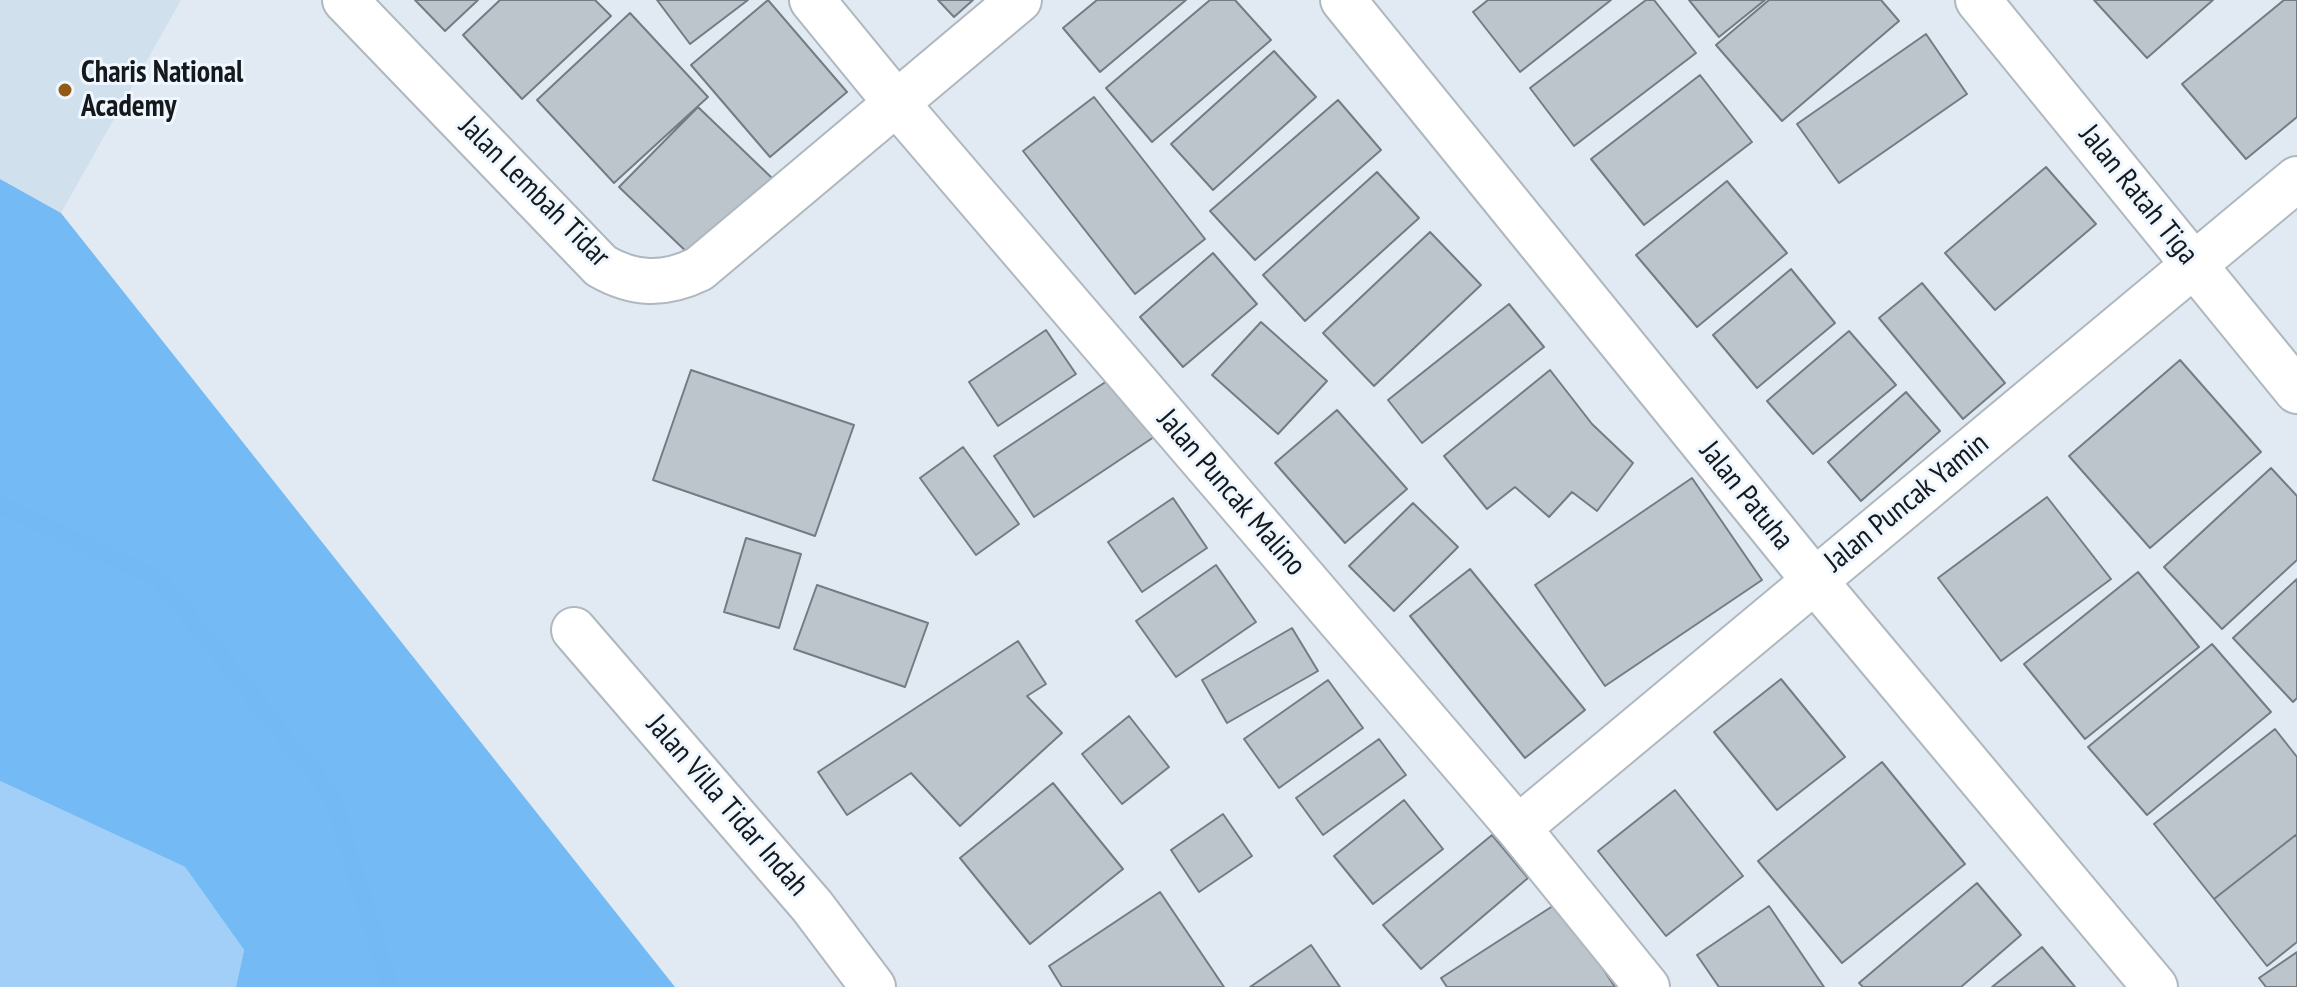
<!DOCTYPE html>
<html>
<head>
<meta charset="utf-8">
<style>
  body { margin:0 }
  canvas { display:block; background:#e1eaf2 }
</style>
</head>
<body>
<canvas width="2297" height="987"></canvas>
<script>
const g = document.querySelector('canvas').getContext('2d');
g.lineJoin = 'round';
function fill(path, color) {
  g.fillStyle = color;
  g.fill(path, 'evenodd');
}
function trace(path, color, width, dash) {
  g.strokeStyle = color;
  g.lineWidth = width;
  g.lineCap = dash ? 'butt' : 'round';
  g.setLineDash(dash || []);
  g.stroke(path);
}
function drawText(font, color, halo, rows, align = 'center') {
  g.font = font + ' "PT Sans Narrow",sans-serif';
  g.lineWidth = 6;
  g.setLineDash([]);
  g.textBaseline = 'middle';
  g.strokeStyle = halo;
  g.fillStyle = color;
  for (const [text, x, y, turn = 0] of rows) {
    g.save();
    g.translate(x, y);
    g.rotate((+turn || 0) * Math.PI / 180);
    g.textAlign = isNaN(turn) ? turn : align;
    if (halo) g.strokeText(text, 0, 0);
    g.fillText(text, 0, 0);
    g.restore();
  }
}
const built = new Path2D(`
  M 0,0 L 181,0 L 61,213 L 0,179 Z`);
const green = new Path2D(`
  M 0,781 L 185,867 L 244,950 L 236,987 L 0,987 Z`);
const forest = new Path2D(`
  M 0,179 L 61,213 L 675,987 L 236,987 L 244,950 L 185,867 L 0,781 Z`);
const stream = new Path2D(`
  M 0,505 L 159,579 L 332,796 L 390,987`);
const building = new Path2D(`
  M 415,0 L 478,0 L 445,31 Z
  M 500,0 L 595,0 L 611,16 L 522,99 L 463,35 Z
  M 657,0 L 748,0 L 690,44 Z
  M 768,0 L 847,92 L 770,157 L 691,65 Z
  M 938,0 L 973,0 L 954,17 Z
  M 1097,0 L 1186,0 L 1100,72 L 1063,28 Z
  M 1210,0 L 1235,0 L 1271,40 L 1152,142 L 1106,88 Z
  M 1488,0 L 1611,0 L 1520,72 L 1473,12 Z
  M 1646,0 L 1654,0 L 1696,53 L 1574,146 L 1530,88 Z
  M 1689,0 L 1765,0 L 1719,37 Z
  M 1769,0 L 1881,0 L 1899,21 L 1782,121 L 1716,45 Z
  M 2094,0 L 2213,0 L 2147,58 Z
  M 2284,0 L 2297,0 L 2297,117 L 2246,159 L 2182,84 Z
  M 630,13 L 708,97 L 614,183 L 537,100 Z
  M 1926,34 L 1967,94 L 1839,183 L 1797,124 Z
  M 1274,51 L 1316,97 L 1213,190 L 1171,144 Z
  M 1700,75 L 1752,142 L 1644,225 L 1591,159 Z
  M 1094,97 L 1205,239 L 1135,294 L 1023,151 Z
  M 1338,100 L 1381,150 L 1255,260 L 1210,211 Z
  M 698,107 L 773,179 L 694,259 L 619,187 Z
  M 2046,167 L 2096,224 L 1995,310 L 1945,253 Z
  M 1377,172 L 1419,218 L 1305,321 L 1263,275 Z
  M 1727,181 L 1787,253 L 1697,327 L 1636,255 Z
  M 1430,232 L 1481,285 L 1374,386 L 1323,333 Z
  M 1213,253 L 1257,304 L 1183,367 L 1140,317 Z
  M 1791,269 L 1835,323 L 1757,388 L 1713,335 Z
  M 1922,283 L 2005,383 L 1963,419 L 1879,318 Z
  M 1509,304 L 1544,347 L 1422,443 L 1388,400 Z
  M 1261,322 L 1327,381 L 1278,434 L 1212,375 Z
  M 1046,330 L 1076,374 L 998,426 L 969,382 Z
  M 1849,331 L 1896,385 L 1813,454 L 1767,401 Z
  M 2180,360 L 2261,452 L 2150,548 L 2069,456 Z
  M 691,370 L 854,425 L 815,536 L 653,480 Z
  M 1550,370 L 1592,424 L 1633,463 L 1597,511 L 1572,492 L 1549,517 L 1515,487 L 1487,509 L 1444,456 Z
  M 1113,377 L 1154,437 L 1034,517 L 994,456 Z
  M 1906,392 L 1940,431 L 1861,501 L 1828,462 Z
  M 1337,410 L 1407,489 L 1345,543 L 1275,463 Z
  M 963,447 L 1019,524 L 976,555 L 920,478 Z
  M 2271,468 L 2297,496 L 2297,560 L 2222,629 L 2164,567 Z
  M 1692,478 L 1762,580 L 1605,686 L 1535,585 Z
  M 2047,497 L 2111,579 L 2001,661 L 1938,578 Z
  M 1173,498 L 1207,548 L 1142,592 L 1108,542 Z
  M 1413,503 L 1458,547 L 1394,611 L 1349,566 Z
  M 746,538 L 801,554 L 779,628 L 724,612 Z
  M 1216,565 L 1256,622 L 1176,677 L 1136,621 Z
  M 1470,569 L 1585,710 L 1525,758 L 1410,616 Z
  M 2138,572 L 2199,647 L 2085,739 L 2024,664 Z
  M 2297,579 L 2297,698 L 2293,702 L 2233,638 Z
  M 817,585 L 928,623 L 905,687 L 794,649 Z
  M 1292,628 L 1318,671 L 1227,723 L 1202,680 Z
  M 1018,641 L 1046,684 L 1027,696 L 1062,733 L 960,826 L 911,773 L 847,815 L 818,772 Z
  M 2212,644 L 2271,712 L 2147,815 L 2088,747 Z
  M 1781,679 L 1845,757 L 1777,810 L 1714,732 Z
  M 1328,680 L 1363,728 L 1279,788 L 1244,739 Z
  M 1129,716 L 1169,767 L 1122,804 L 1082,754 Z
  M 2275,729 L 2297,757 L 2297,834 L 2214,899 L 2154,824 Z
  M 1379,739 L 1406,775 L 1323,835 L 1296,798 Z
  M 1882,762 L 1965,864 L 1842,963 L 1758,861 Z
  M 1053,783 L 1123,869 L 1030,944 L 960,858 Z
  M 1675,790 L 1743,876 L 1666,936 L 1598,851 Z
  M 1404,800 L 1443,849 L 1373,904 L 1334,856 Z
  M 1223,814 L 1252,856 L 1199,892 L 1171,850 Z
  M 2297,834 L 2297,942 L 2267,966 L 2214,899 Z
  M 1492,835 L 1528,878 L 1421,969 L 1383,925 Z
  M 1977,883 L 2021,935 L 1961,987 L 1863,987 L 1859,983 Z
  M 1160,892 L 1224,987 L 1062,987 L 1049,966 Z
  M 1559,902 L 1615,987 L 1447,987 L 1441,978 Z
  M 1769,906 L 1824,987 L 1719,987 L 1697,955 Z
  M 1311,945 L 1340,987 L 1250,987 Z
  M 2042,947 L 2075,987 L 1992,987 Z
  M 2297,952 L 2297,987 L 2266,987 L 2259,978 Z`);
const minor = new Path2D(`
  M 345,0 L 601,266 C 634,285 664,286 699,269 L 1019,0
  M 812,0 L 898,105 L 1518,828 L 1647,987
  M 1343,0 L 1814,580 L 2155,987
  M 1978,0 L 2297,391
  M 574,630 L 812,906 L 873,987
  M 1518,828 L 2297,179`);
const markers = [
  [65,90,8,"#935a15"]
];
const poiNames = [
  ["Charis National",81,73],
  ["Academy",81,107]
];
const streetNames = [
  ["Jalan Lembah Tidar",534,192,45],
  ["Jalan Ratah Tiga",2138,195,51],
  ["Jalan Puncak Malino",1231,493,49],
  ["Jalan Patuha",1746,496,51],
  ["Jalan Puncak Yamin",1907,503,-39],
  ["Jalan Villa Tidar Indah",727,806,49]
];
fill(built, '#d1e0ed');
fill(green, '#a1cff7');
fill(forest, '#74baf4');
trace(stream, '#73b9f3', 16);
fill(building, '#bcc4cc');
trace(building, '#747c83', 2);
trace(minor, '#afb7bf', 48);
trace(minor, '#fff', 44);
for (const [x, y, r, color] of markers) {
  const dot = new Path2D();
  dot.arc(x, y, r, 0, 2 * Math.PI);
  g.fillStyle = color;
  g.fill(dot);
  trace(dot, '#eef7ff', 3);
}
drawText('bold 30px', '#16191c', '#eef7ff', poiNames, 'left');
drawText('30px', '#16191c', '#eef7ff', streetNames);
</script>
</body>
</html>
